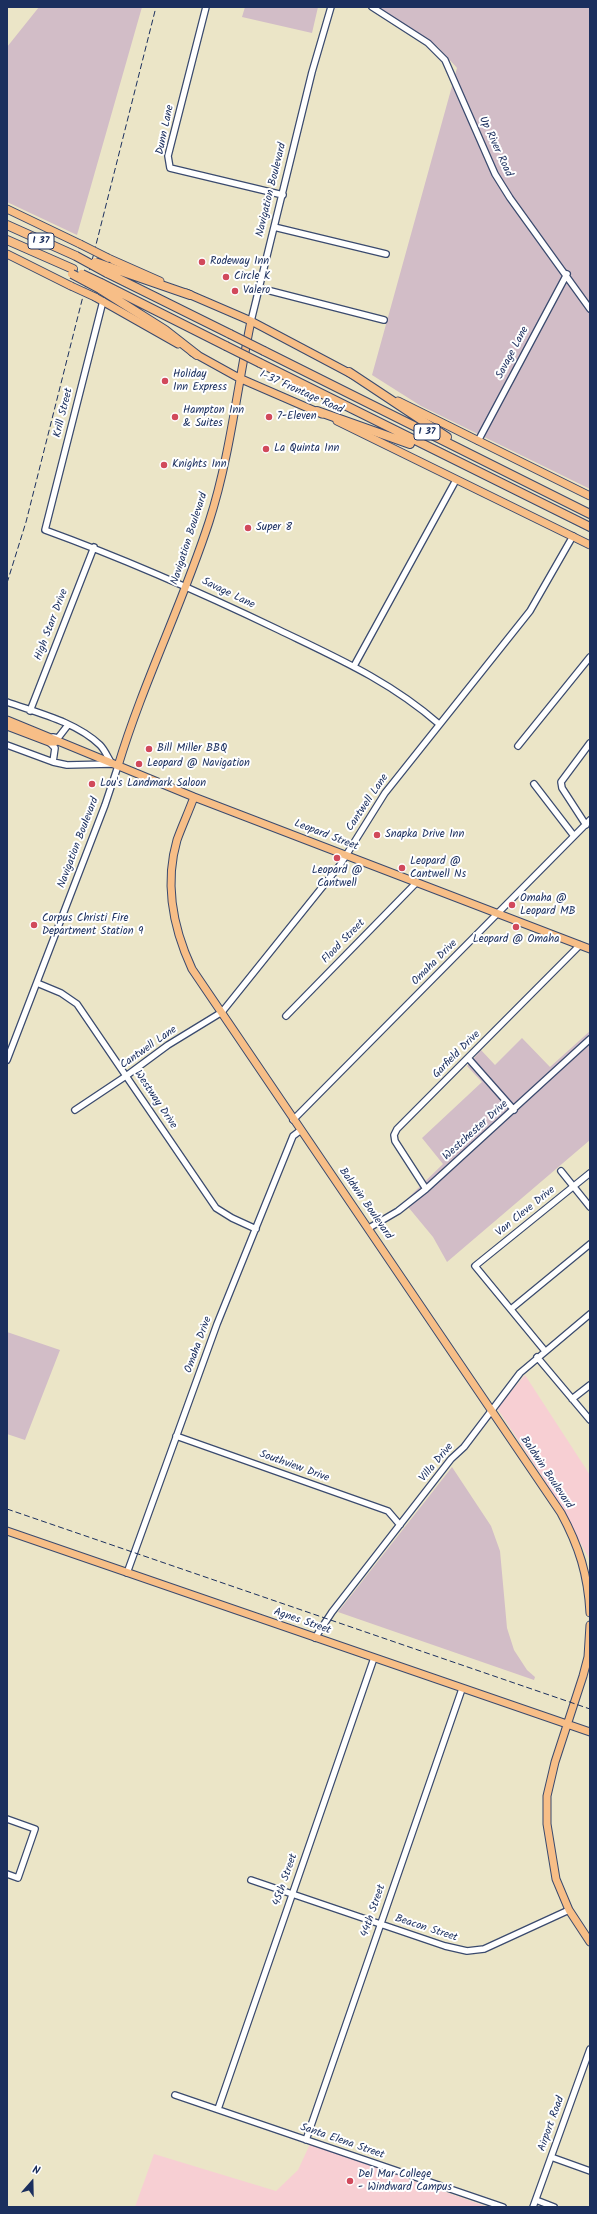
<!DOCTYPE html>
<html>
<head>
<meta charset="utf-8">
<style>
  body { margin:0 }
  #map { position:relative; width:597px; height:2214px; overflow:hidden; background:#ebe5c7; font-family:Kalam,sans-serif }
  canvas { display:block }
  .frame { position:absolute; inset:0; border:8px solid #1b2f5e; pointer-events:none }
  .north { position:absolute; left:12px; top:2162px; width:40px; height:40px; -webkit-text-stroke:3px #fff; paint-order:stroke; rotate:20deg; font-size:11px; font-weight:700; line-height:16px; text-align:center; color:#1b2f5e }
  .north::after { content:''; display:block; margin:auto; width:14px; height:18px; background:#1b2f5e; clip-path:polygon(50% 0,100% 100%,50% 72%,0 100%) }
</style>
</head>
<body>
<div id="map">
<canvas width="597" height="2214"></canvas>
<div class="frame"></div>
<div class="north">N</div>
</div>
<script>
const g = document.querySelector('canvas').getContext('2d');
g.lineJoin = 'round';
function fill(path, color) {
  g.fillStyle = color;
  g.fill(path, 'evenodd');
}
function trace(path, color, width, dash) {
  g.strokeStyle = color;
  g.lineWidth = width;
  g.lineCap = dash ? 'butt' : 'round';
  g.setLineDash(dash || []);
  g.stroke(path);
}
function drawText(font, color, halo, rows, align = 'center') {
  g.font = font + ' Kalam,sans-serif';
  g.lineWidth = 4;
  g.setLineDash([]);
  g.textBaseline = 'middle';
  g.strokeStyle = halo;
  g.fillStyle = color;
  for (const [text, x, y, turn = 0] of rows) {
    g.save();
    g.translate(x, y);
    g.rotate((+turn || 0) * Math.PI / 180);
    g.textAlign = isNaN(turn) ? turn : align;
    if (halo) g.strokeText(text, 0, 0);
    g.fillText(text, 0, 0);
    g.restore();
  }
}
const built = new Path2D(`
  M 525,1375 L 590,1475 L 590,1560 L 549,1487 L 497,1408 Z
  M 310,2144 L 488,2207 L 135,2207 L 154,2154 L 276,2191 L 298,2170 Z`);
const industrial = new Path2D(`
  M 39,7 L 142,7 L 77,235 L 7,202 L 7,47 Z
  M 245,7 L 318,7 L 312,33 L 242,17 Z
  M 378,7 L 590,7 L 590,489 L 421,406 L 372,375 L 457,68 L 438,47 Z
  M 590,1031 L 590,1140 L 447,1262 L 433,1237 L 404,1202 L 443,1164 L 422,1138 L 482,1082 L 467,1066 L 481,1050 L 495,1065 L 522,1038 L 550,1067 Z
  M 7,1332 L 60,1350 L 25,1440 L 7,1434 Z
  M 452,1467 L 491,1526 L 500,1551 L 507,1628 L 514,1650 L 527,1670 L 535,1677 L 534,1680 L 338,1612 Z`);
const minor = new Path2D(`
  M 206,7 L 168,156 L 170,168 L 283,195
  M 372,7 L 428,43 L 445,60 L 495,174 L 510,198 L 590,309
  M 274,227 L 386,254
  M 259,288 L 384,320
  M 103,301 L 45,530 C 125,559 202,593 279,630 C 337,658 390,681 439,724
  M 251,321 L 312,72 L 331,7
  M 478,441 L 567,274
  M 354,666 L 456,480
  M 7,702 C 38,713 76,722 100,745 C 105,750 108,758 112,764
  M 30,711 L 94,547
  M 53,737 L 58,738 L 68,725
  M 49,742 L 55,748 L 53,762
  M 7,745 L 53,762 L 67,765 L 111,764
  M 518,746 L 590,657
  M 534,784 L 574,836
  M 586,825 L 562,788 L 561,782 L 590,743
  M 37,983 L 61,993 L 77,1004 L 216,1208 L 232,1218 L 256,1229
  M 286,1016 L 417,882
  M 468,1058 L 514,1110
  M 7,1060 L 105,805 L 118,766
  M 75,1110 L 126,1076 L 168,1045 L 222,1012 L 340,865 L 385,793 L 530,611 L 573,536
  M 293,1120 L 590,820
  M 561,1171 L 590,1207
  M 426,1189 L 395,1141 L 394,1135 L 397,1129 L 580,945
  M 369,1228 L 398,1211 L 426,1189 L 590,1039
  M 511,1309 L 590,1244
  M 545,1351 L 475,1266 L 590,1173
  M 537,1357 L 590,1420
  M 572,1399 L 590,1385
  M 176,1436 L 388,1511 L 400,1525
  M 127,1573 L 217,1324 L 293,1136 L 301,1130
  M 315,1638 L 332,1612 L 451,1459 L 464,1447 L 520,1373 L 590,1314
  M 7,1819 L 35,1829 L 18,1878 L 7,1874
  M 251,1880 L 445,1946 L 467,1951 L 484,1949 L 569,1910
  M 175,2095 L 503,2207
  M 218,2109 L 374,1658
  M 306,2140 L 462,1689
  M 551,2157 L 590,2171
  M 536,2200 L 554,2207
  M 533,2207 L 590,2049`);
const major = new Path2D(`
  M 7,209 L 80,244
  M 7,254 L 71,286
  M 108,258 L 160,281
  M 186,293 L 251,321 L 353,375
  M 95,297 L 178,344
  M 192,352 L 239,378 L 322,414
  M 398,401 L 590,496
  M 337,421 L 590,545
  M 7,720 L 194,797 L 590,949
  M 7,726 L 49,742 L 55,742
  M 118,766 C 143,683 182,605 209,522 C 230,457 237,388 251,321
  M 194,797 C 189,811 182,826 177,840 C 164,885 173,928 192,969 L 561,1513 C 579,1546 588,1575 590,1613
  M 7,1531 L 590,1732
  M 590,1625 L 588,1657 L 583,1676 L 555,1762 L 547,1796 L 547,1824 L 556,1879 L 569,1910 L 590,1942`);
const highway = new Path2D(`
  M 7,225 L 76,256
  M 7,240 L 73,269
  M 109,267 L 190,295
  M 107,273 L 230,334
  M 101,283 L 226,346
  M 100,289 L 165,330 L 197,355
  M 264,351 L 590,514
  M 260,363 L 590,527
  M 349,372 L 447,437
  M 317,411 L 410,444`);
const rail = new Path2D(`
  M 7,583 L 26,522 L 156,7
  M 7,1509 L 590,1709`);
const majorBridge = new Path2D(`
  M 80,244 L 108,258
  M 71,286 L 95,297`);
const highwayBridge = new Path2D(`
  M 76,256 L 107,273
  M 95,262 L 109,267
  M 72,274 L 100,289
  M 82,274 L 101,283
  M 230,334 L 264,351
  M 226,346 L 260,363`);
const markers = [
  [202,262,4,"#d1495b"],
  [226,277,4,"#d1495b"],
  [235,291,4,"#d1495b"],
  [165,381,4,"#d1495b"],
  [175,417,4,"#d1495b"],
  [269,417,4,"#d1495b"],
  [266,449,4,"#d1495b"],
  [164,465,4,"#d1495b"],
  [248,528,4,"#d1495b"],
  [149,749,4,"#d1495b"],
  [139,764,4,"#d1495b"],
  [92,784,4,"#d1495b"],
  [377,835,4,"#d1495b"],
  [337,858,4,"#d1495b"],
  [402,868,4,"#d1495b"],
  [512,905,4,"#d1495b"],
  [34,925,4,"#d1495b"],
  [516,927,4,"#d1495b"],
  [350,2181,4,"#d1495b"]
];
const shields = [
  [41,241,26],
  [427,432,26]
];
const shieldNames = [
  ["I 37",41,241],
  ["I 37",427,432]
];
const streetNames = [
  ["Dunn Lane",166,130,-78],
  ["Up River Road",495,147,65],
  ["Navigation Boulevard",272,190,-76],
  ["Savage Lane",513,353,-62],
  ["I-37 Frontage Road",301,393,24],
  ["Krill Street",64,413,-76],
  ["Navigation Boulevard",190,539,-72],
  ["Savage Lane",228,594,26],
  ["High Starr Drive",52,625,-69],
  ["Cantwell Lane",368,803,-56],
  ["Leopard Street",326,836,21],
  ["Navigation Boulevard",79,843,-69],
  ["Flood Street",344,942,-46],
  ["Omaha Drive",435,963,-45],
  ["Cantwell Lane",149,1048,-35],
  ["Garfield Drive",457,1055,-45],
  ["Westway Drive",155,1100,56],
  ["Westchester Drive",476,1131,-42],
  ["Baldwin Boulevard",365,1204,55],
  ["Van Cleve Drive",526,1212,-39],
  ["Omaha Drive",199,1345,-70],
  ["Villa Drive",437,1463,-50],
  ["Southview Drive",294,1467,20],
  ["Baldwin Boulevard",546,1473,56],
  ["Agnes Street",302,1622,19],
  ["45th Street",286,1880,-71],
  ["44th Street",374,1911,-71],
  ["Beacon Street",426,1929,18],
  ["Airport Road",552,2124,-70],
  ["Santa Elena Street",342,2142,19]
];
const poiNames = [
  ["Rodeway Inn",210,262],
  ["Circle K",234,277],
  ["Valero",243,291],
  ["Holiday",173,375],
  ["Inn Express",173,388],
  ["Hampton Inn",183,411],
  ["& Suites",183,424],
  ["7-Eleven",277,417],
  ["La Quinta Inn",274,449],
  ["Knights Inn",172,465],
  ["Super 8",256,528],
  ["Bill Miller BBQ",157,749],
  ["Leopard @ Navigation",147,764],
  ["Lou's Landmark Saloon",100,784],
  ["Snapka Drive Inn",385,835],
  ["Leopard @",410,862],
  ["Cantwell Ns",410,875],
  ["Leopard @",337,871,"center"],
  ["Cantwell",337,884,"center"],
  ["Omaha @",520,899],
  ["Leopard MB",520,912],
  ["Corpus Christi Fire",42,919],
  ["Department Station 9",42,932],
  ["Leopard @ Omaha",516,940,"center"],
  ["Del Mar College",358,2175],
  ["- Windward Campus",358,2188]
];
fill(built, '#f7cfd3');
fill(industrial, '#d2bdc7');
trace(minor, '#3a4a6e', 8);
trace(major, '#3a4a6e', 9);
trace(highway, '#3a4a6e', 10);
trace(minor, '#fff', 5.5);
trace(major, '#f7be87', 7);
trace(highway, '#f7be87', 8);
trace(rail, '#1b2f5e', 1, [6, 3]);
trace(majorBridge, '#3a4a6e', 9, []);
trace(highwayBridge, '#3a4a6e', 10, []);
trace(majorBridge, '#f7be87', 7);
trace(highwayBridge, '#f7be87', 8);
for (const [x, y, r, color] of markers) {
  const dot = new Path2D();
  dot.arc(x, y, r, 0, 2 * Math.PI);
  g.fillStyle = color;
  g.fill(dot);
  trace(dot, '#fff', 1.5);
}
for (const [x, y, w] of shields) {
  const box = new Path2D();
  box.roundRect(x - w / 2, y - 8, w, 16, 3);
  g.fillStyle = '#fff';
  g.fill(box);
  trace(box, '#1b2f5e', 1);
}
drawText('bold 10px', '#1b2f5e', null, shieldNames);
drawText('11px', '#1b2f5e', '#fff', streetNames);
drawText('11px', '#1b2f5e', '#fff', poiNames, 'left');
</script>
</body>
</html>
